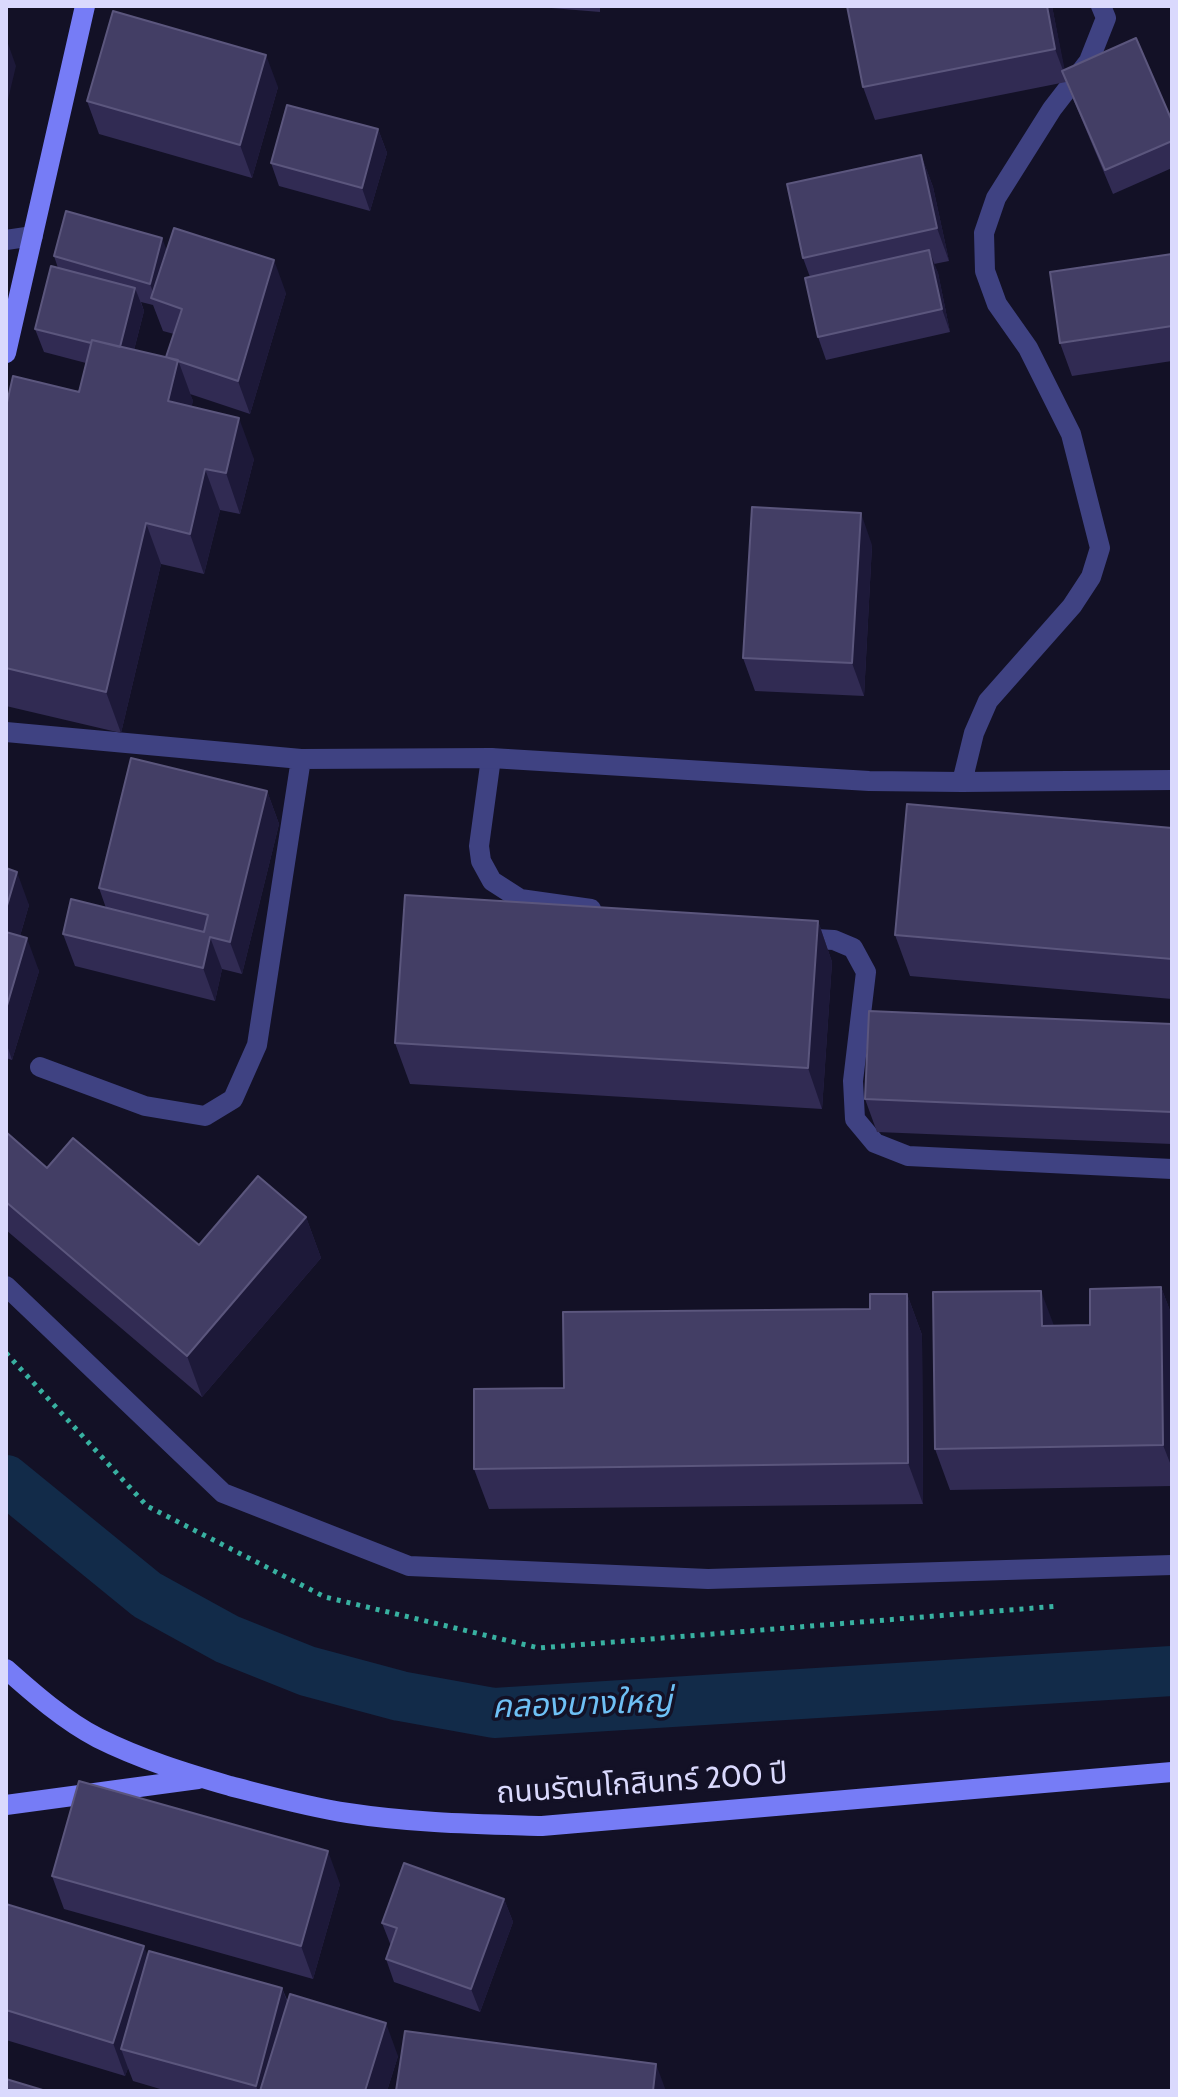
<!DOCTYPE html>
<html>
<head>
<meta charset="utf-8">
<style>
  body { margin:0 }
  #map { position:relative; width:1178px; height:2097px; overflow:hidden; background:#131126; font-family:Cabin,sans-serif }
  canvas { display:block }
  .frame { position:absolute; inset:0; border:8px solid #dad9fd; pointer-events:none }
</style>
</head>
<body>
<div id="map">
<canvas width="1178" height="2097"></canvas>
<div class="frame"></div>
</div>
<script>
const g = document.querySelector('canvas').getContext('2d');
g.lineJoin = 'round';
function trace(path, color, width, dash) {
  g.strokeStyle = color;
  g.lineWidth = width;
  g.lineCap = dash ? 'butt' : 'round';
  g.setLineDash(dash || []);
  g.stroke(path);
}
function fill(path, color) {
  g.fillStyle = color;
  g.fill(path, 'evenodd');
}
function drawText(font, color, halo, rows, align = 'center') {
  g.font = font + ' Cabin,"Noto Sans Thai",sans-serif';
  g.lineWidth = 7;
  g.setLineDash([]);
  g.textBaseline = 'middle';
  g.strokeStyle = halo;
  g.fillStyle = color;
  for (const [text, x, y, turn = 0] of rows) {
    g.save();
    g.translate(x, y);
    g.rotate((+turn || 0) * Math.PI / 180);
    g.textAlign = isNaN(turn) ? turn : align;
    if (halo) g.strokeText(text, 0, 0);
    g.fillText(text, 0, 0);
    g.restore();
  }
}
const canal = new Path2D(`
  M 6,1480 L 147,1595 L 227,1639 L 307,1671 L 400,1696 L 494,1713 L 1172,1671`);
const path = new Path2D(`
  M 6,1353 L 147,1506 L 325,1597 L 539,1648 L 1059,1606`);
const lane = new Path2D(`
  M 491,758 L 479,846 L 481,861 L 492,881 L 520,899 L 591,909
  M 797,938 L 834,940 L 853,948 L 866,972 L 853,1081 L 855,1119 L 875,1143 L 908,1156 L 1172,1169`);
const street = new Path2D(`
  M 6,240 L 33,236
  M 6,732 L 301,759 L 491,758 L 869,781 L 962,782 L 1172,780
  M 962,782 L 974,733 L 988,701 L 1072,606 L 1091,577 L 1100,548 L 1071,434 L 1028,348 L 997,304 L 985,271 L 984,233 L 996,198 L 1052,109 L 1089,61 L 1106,18 L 1101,6
  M 40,1067 L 145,1106 L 205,1116 L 233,1099 L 257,1045 L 301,759
  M 6,1286 L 223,1493 L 409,1566 L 708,1579 L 1172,1565`);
const secondary = new Path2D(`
  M 6,353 L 85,6
  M 6,1669 C 33,1693 65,1721 98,1738 C 140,1759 185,1773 230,1786 C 269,1796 308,1807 348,1813 C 412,1823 477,1824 542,1826 L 1172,1772
  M 6,1805 L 198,1779`);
const wall = new Path2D(`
  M 527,6 L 600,6 L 600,12 Z
  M 847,6 L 1052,6 L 1064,69 L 1172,121 L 1172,168 L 1113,194 L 1066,82 L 875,120 L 863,87 Z
  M 278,87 L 252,178 L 99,134 L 87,101 Z
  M 378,129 L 387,153 L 370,211 L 279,186 L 271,163 Z
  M 921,155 L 933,187 L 949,261 L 934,264 L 938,273 L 950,332 L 826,360 L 818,337 L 810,277 L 803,258 Z
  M 167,250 L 286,293 L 250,414 L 190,394 L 193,401 L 191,407 L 254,459 L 240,514 L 220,510 L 204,574 L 161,564 L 121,733 L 6,706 L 6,407 L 79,392 L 86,363 L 44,352 L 35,329 L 58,268 L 54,256 ZM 141,302 L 153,305 L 163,331 L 174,334 L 166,358 L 134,350 L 144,311 Z
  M 1172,254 L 1172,361 L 1072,376 L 1060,343 Z
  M 872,545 L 864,696 L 755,691 L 743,658 Z
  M 267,791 L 279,824 L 242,974 L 222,969 L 215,1001 L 75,966 L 63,934 L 106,908 L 99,888 Z
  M 1172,828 L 1172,999 L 910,976 L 895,935 Z
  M 6,868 L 29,905 L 20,936 L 39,971 L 12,1060 L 6,1058 Z
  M 818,921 L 832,962 L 822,1109 L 410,1084 L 395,1043 Z
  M 1172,1024 L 1172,1144 L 877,1132 L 865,1099 Z
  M 6,1132 L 47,1168 L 199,1245 L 306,1217 L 321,1258 L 202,1397 L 6,1230 Z
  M 1161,1287 L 1172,1316 L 1172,1486 L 950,1490 L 935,1449 L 1054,1326 L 1090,1325 Z
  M 907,1294 L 922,1335 L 923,1504 L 489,1509 L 474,1469 L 564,1388 L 870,1309 Z
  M 52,1876 L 340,1884 L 313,1979 L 64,1909 Z
  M 504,1899 L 513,1922 L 480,2012 L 394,1982 L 386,1959 L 391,1946 L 382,1923 Z
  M 6,1904 L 147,1956 L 282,1988 L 288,2002 L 398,2056 L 387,2091 L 167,2091 L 133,2081 L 128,2068 L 125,2076 L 6,2040 Z`);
const shadedWall = new Path2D(`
  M 1047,6 L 1052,6 L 1067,81 L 1055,49 Z
  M 6,38 L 16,66 L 6,108 Z
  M 266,55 L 278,87 L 252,178 L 240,145 Z
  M 378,129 L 387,153 L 370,211 L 362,188 Z
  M 921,155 L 933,187 L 949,261 L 937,228 Z
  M 162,238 L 171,261 L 156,300 L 150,284 Z
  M 929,250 L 938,273 L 950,332 L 942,309 Z
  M 274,260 L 286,293 L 250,414 L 238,381 Z
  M 135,288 L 144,311 L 128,373 L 119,350 Z
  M 178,360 L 193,401 L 183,442 L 168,401 Z
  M 239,418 L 254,459 L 240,514 L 226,473 Z
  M 205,469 L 220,510 L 204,574 L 190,534 Z
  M 861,513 L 872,545 L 864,696 L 852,663 Z
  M 146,523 L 161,564 L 121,733 L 106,692 Z
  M 267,791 L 279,824 L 242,974 L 230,942 Z
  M 17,872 L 29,905 L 12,963 L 6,947 L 6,909 Z
  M 818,921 L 832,962 L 822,1109 L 808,1068 Z
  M 210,937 L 222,969 L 215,1001 L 203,968 Z
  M 27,938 L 39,971 L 12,1060 L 6,1042 L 6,1009 Z
  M 306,1217 L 321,1258 L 202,1397 L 187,1356 Z
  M 1161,1287 L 1172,1316 L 1172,1468 L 1163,1445 Z
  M 1041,1291 L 1056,1331 L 1042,1326 Z
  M 907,1294 L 922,1335 L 923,1504 L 908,1463 Z
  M 328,1851 L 340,1884 L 313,1979 L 301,1946 Z
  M 504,1899 L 513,1922 L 480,2012 L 471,1989 Z
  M 144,1946 L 156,1978 L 121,2049 L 128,2068 L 125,2076 L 113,2043 Z
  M 282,1988 L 294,2021 L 275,2091 L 258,2091 L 256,2086 Z
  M 386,2023 L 398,2056 L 387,2091 L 365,2091 Z
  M 656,2064 L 666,2091 L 653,2091 Z`);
const building = new Path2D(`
  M 847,6 L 1047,6 L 1055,49 L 863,87 Z
  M 113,11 L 266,55 L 240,145 L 87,101 Z
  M 1136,38 L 1172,121 L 1172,141 L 1105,170 L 1062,71 Z
  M 287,105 L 378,129 L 362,188 L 271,163 Z
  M 921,155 L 937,228 L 803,258 L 787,184 Z
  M 66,211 L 162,238 L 150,284 L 54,256 Z
  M 174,228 L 274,260 L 238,381 L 166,357 L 182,309 L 151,298 Z
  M 929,250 L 942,309 L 818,337 L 805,278 Z
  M 1172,254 L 1172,326 L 1060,343 L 1050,272 Z
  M 51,266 L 135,288 L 120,347 L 92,340 L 91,343 L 35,329 Z
  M 92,340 L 178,360 L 168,401 L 239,418 L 226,473 L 205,469 L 190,534 L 146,523 L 106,692 L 6,668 L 6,407 L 13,376 L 79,392 Z
  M 752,507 L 861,513 L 852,663 L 743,658 Z
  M 131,758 L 267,791 L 230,942 L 210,937 L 203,968 L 63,934 L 71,899 L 204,932 L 208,915 L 99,888 Z
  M 907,804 L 1172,828 L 1172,959 L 895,935 Z
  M 6,868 L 17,872 L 6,909 Z
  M 405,895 L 818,921 L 808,1068 L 395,1043 Z
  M 6,932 L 27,938 L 6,1009 Z
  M 869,1011 L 1172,1024 L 1172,1112 L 865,1099 Z
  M 6,1132 L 47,1168 L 73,1138 L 199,1245 L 258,1176 L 306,1217 L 187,1356 L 6,1202 Z
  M 1161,1287 L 1163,1445 L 935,1449 L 933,1292 L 1041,1291 L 1042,1326 L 1090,1325 L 1090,1289 Z
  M 870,1294 L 907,1294 L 908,1463 L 474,1469 L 474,1389 L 564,1388 L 563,1312 L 870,1309 Z
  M 79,1781 L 328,1851 L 301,1946 L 52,1876 Z
  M 404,1863 L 504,1899 L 471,1989 L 386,1959 L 397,1928 L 382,1923 Z
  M 6,1904 L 144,1946 L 113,2043 L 6,2010 Z
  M 149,1951 L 282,1988 L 256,2086 L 121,2049 Z
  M 290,1994 L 386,2023 L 365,2091 L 260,2091 Z
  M 405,2031 L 656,2064 L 653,2091 L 396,2091 Z
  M 6,2079 L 46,2091 L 6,2091 Z`);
const streetNames = [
  ["ถนนรัตนโกสินทร์ 200 ปี",642,1784,-4]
];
const waterNames = [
  ["คลองบางใหญ่",582,1705,-2]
];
trace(canal, '#122b49', 50);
trace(path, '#38b1a1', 5, [4, 6]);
trace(lane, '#3f4282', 20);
trace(street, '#3f4282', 20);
trace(secondary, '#767cf6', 20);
fill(wall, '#312b53');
fill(shadedWall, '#1d1939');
fill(building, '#433e65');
trace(building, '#5b567d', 2);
drawText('30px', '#dad9fd', '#131126', streetNames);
drawText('italic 32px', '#6ec0f5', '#131126', waterNames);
</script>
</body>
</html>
